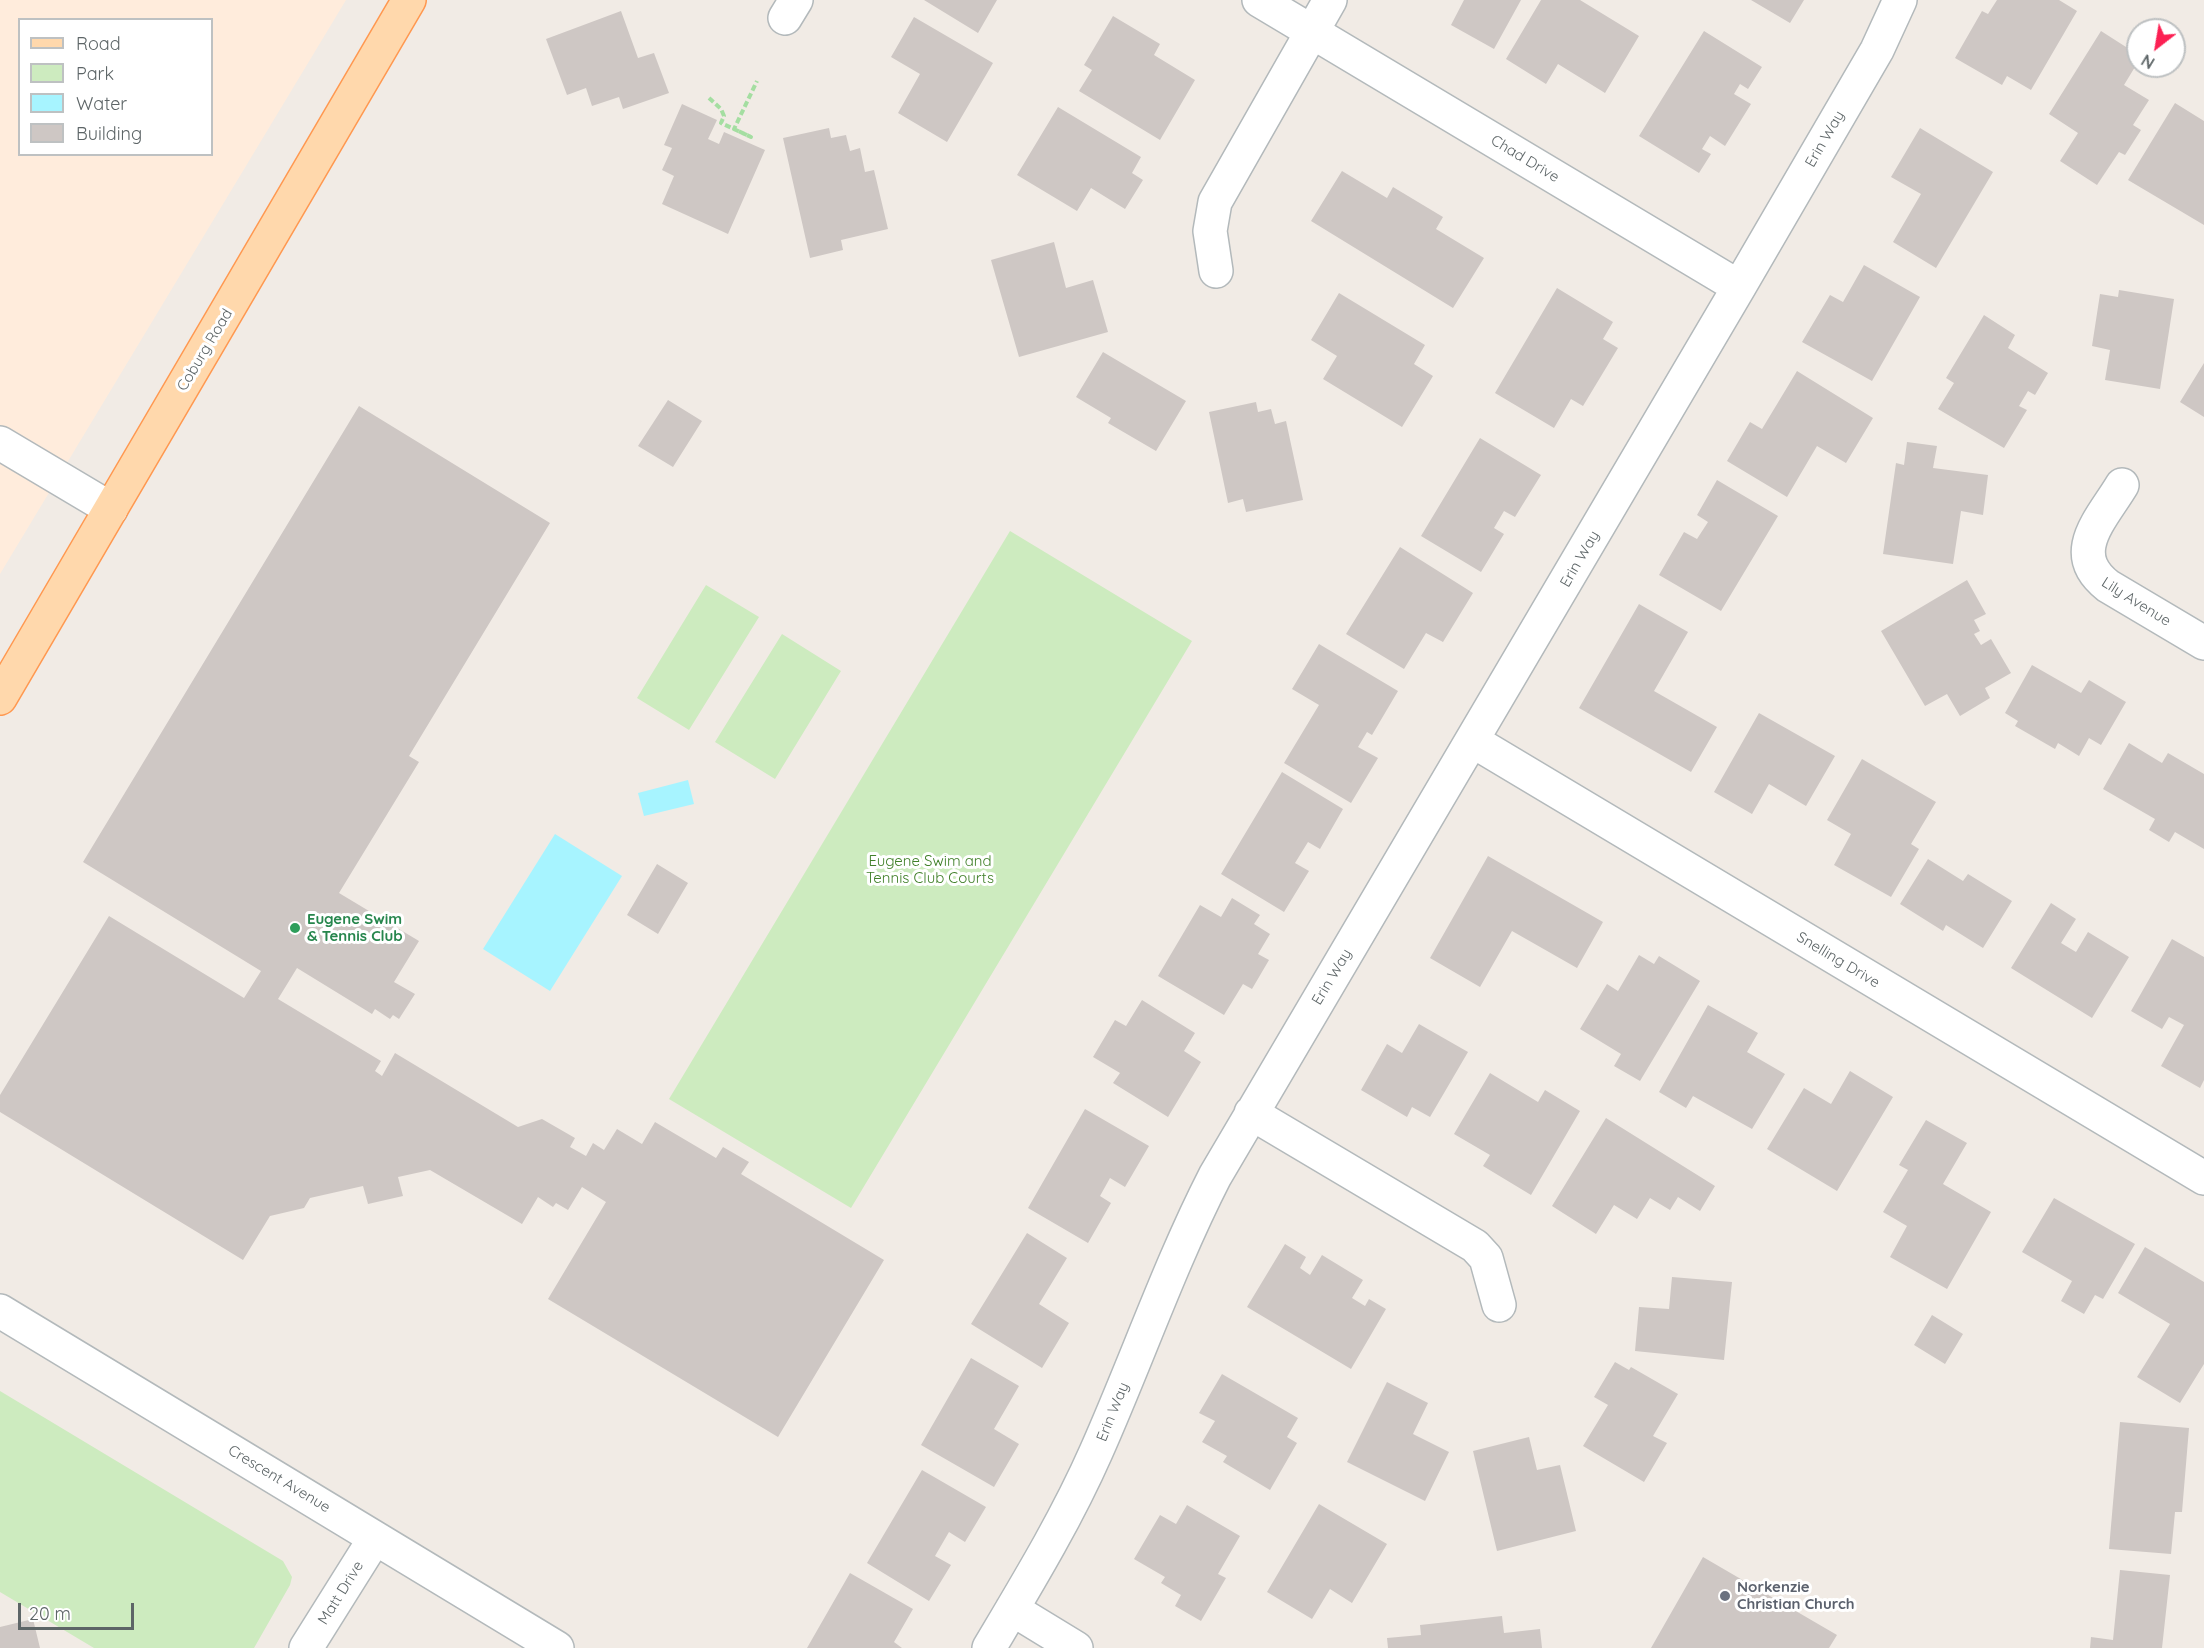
<!DOCTYPE html>
<html>
<head>
<meta charset="utf-8">
<style>
  body { margin:0 }
  #map { position:relative; width:2204px; height:1648px; overflow:hidden; background:#f1ebe5; font-family:Quicksand,sans-serif }
  canvas { display:block }
  .legend { position:absolute; left:18px; top:18px; width:195px; height:138px; box-sizing:border-box; background:#fff; border:2px solid #bec1c2; margin:0; padding:8px 10px; list-style:none; font-size:18px; color:#5d6567 }
  .legend li { display:flex; align-items:center; gap:12px; height:30px }
  .legend b { width:30px; border:2px solid #bec1c2 }
  .north { position:absolute; left:2126px; top:18px; width:60px; height:60px; box-sizing:border-box; background:#fff; border:2px solid #bec1c2; border-radius:50%; rotate:211deg; font-size:16px; font-weight:700; line-height:24px; text-align:center; color:#5d6567 }
  .north::after { content:''; display:block; margin:auto; width:21px; height:27px; background:#fc2053; clip-path:polygon(50% 0,100% 100%,50% 72%,0 100%) }
  .scale { position:absolute; left:18px; top:1603px; width:116px; height:27px; box-sizing:border-box; border:3px solid #5d6567; border-top:0; padding-left:8px; font-size:18px; line-height:21px; white-space:nowrap; color:#5d6567; -webkit-text-stroke:4px #fff; paint-order:stroke }
</style>
</head>
<body>
<div id="map">
<canvas width="2204" height="1648"></canvas>
<ul class="legend">
<li><b style="height:8px;background:#ffd8ac"></b>Road</li>
<li><b style="height:16px;background:#cdebbf"></b>Park</li>
<li><b style="height:16px;background:#a7f4ff"></b>Water</li>
<li><b style="height:16px;background:#cec7c4"></b>Building</li>
</ul>
<div class="north">N</div>
<div class="scale">20 m</div>
</div>
<script>
const g = document.querySelector('canvas').getContext('2d');
g.lineJoin = 'round';
function fill(path, color) {
  g.fillStyle = color;
  g.fill(path, 'evenodd');
}
function trace(path, color, width, dash) {
  g.strokeStyle = color;
  g.lineWidth = width;
  g.lineCap = dash ? 'butt' : 'round';
  g.setLineDash(dash || []);
  g.stroke(path);
}
function drawText(font, color, halo, rows, align = 'center') {
  g.font = font + ' Quicksand,sans-serif';
  g.lineWidth = 6;
  g.setLineDash([]);
  g.textBaseline = 'middle';
  g.strokeStyle = halo;
  g.fillStyle = color;
  for (const [text, x, y, turn = 0] of rows) {
    g.save();
    g.translate(x, y);
    g.rotate((+turn || 0) * Math.PI / 180);
    g.textAlign = isNaN(turn) ? turn : align;
    if (halo) g.strokeText(text, 0, 0);
    g.fillText(text, 0, 0);
    g.restore();
  }
}
const commercial = new Path2D(`
  M 0,0 L 346,0 L 0,574 ZM 20,20 L 212,20 L 212,154 L 20,154 Z`);
const green = new Path2D(`
  M 1010,531 L 1192,641 L 851,1208 L 669,1099 Z
  M 706,585 L 759,617 L 689,730 L 637,698 Z
  M 782,634 L 841,671 L 775,779 L 715,742 Z
  M 0,1391 L 283,1561 L 292,1577 L 290,1585 L 254,1648 L 94,1648 L 0,1592 Z`);
const water = new Path2D(`
  M 688,780 L 694,804 L 644,816 L 638,793 Z
  M 555,834 L 622,876 L 550,991 L 483,949 Z`);
const building = new Path2D(`
  M 924,0 L 997,0 L 978,33 Z
  M 1464,0 L 1521,0 L 1494,49 L 1451,25 Z
  M 1541,0 L 1580,0 L 1639,36 L 1605,93 L 1558,64 L 1546,84 L 1506,59 Z
  M 1751,0 L 1804,0 L 1790,23 Z
  M 1997,0 L 2059,0 L 2077,11 L 2031,90 L 2007,76 L 2002,85 L 1955,58 L 1982,11 L 1988,14 Z
  M 621,11 L 638,58 L 654,53 L 669,93 L 623,109 L 619,97 L 592,106 L 586,88 L 567,95 L 546,39 Z
  M 1113,16 L 1160,44 L 1154,55 L 1195,80 L 1160,140 L 1079,91 L 1092,70 L 1084,65 Z
  M 914,17 L 993,63 L 947,142 L 898,113 L 920,74 L 891,57 Z
  M 1704,31 L 1762,67 L 1748,89 L 1740,84 L 1734,94 L 1751,104 L 1725,146 L 1710,136 L 1702,149 L 1711,154 L 1699,173 L 1639,136 Z
  M 2101,31 L 2126,47 L 2136,31 L 2138,32 L 2138,62 L 2124,85 L 2149,100 L 2133,125 L 2141,130 L 2125,155 L 2119,152 L 2097,185 L 2060,161 L 2078,133 L 2049,114 Z
  M 2175,103 L 2204,121 L 2204,225 L 2128,180 Z
  M 682,104 L 717,120 L 708,139 L 719,144 L 724,132 L 765,150 L 728,234 L 662,204 L 674,176 L 662,170 L 672,148 L 664,145 Z
  M 1058,107 L 1141,157 L 1132,173 L 1143,180 L 1125,209 L 1091,188 L 1077,211 L 1017,175 Z
  M 829,128 L 831,138 L 846,135 L 850,151 L 860,148 L 865,172 L 874,170 L 888,229 L 841,240 L 843,250 L 810,258 L 783,138 Z
  M 1920,128 L 1993,172 L 1936,268 L 1893,242 L 1921,194 L 1891,177 Z
  M 1342,171 L 1387,198 L 1393,187 L 1443,217 L 1436,229 L 1484,258 L 1453,308 L 1311,221 Z
  M 1054,242 L 1066,288 L 1093,280 L 1108,332 L 1019,357 L 991,260 Z
  M 1864,265 L 1920,297 L 1872,381 L 1802,342 L 1830,295 L 1843,302 Z
  M 1557,288 L 1613,322 L 1603,339 L 1618,348 L 1583,406 L 1571,399 L 1554,428 L 1495,393 Z
  M 2119,290 L 2174,299 L 2160,389 L 2105,380 L 2110,350 L 2092,346 L 2100,294 L 2118,297 Z
  M 1339,293 L 1425,345 L 1414,364 L 1433,376 L 1402,427 L 1323,379 L 1337,356 L 1311,340 Z
  M 1984,315 L 2015,335 L 2008,348 L 2048,373 L 2035,395 L 2028,391 L 2019,406 L 2027,410 L 2004,448 L 1938,409 L 1954,383 L 1946,378 Z
  M 1103,352 L 1186,401 L 1156,451 L 1108,423 L 1111,418 L 1076,397 Z
  M 2204,363 L 2204,417 L 2180,402 Z
  M 1797,371 L 1873,418 L 1846,463 L 1817,446 L 1787,497 L 1727,461 L 1750,422 L 1762,429 Z
  M 668,400 L 702,421 L 673,467 L 638,446 Z
  M 1256,402 L 1258,412 L 1271,409 L 1275,424 L 1286,421 L 1303,500 L 1246,512 L 1243,499 L 1228,503 L 1209,412 Z
  M 359,406 L 550,523 L 409,756 L 419,762 L 339,893 L 419,941 L 394,982 L 415,994 L 399,1019 L 393,1015 L 390,1019 L 375,1009 L 372,1014 L 297,968 L 278,999 L 381,1061 L 375,1071 L 382,1076 L 395,1053 L 518,1127 L 542,1119 L 575,1138 L 570,1147 L 586,1156 L 593,1143 L 604,1150 L 617,1129 L 642,1144 L 655,1122 L 716,1158 L 723,1147 L 749,1162 L 741,1174 L 884,1260 L 778,1437 L 548,1299 L 606,1202 L 582,1187 L 568,1210 L 556,1203 L 553,1207 L 538,1197 L 522,1224 L 430,1170 L 398,1177 L 403,1196 L 368,1204 L 363,1186 L 310,1198 L 304,1208 L 270,1216 L 243,1260 L 0,1112 L 0,1095 L 109,916 L 244,998 L 261,971 L 83,862 Z
  M 1480,438 L 1541,475 L 1515,517 L 1504,511 L 1494,528 L 1504,534 L 1481,572 L 1421,536 Z
  M 1907,442 L 1937,446 L 1933,468 L 1988,475 L 1983,515 L 1961,511 L 1953,564 L 1883,554 L 1896,463 L 1904,465 Z
  M 1717,480 L 1778,516 L 1721,611 L 1659,575 L 1684,532 L 1697,539 L 1708,522 L 1697,515 Z
  M 1400,547 L 1473,593 L 1443,642 L 1426,633 L 1404,669 L 1346,634 Z
  M 1967,580 L 1986,614 L 1974,620 L 1980,631 L 1974,634 L 1981,645 L 1991,639 L 2011,673 L 1985,688 L 1990,698 L 1960,716 L 1947,694 L 1925,706 L 1881,631 Z
  M 1639,604 L 1688,632 L 1654,691 L 1717,727 L 1691,772 L 1579,708 Z
  M 1319,644 L 1398,691 L 1372,735 L 1367,732 L 1358,747 L 1378,758 L 1351,803 L 1284,763 L 1319,705 L 1292,689 Z
  M 2032,665 L 2081,693 L 2089,680 L 2126,702 L 2101,745 L 2089,738 L 2079,756 L 2058,743 L 2055,749 L 2015,726 L 2018,721 L 2005,713 Z
  M 1759,713 L 1835,756 L 1806,806 L 1769,784 L 1752,814 L 1714,792 Z
  M 2129,743 L 2162,763 L 2168,753 L 2204,774 L 2204,849 L 2175,832 L 2169,842 L 2149,830 L 2155,819 L 2103,789 Z
  M 1862,759 L 1936,802 L 1911,844 L 1919,849 L 1891,897 L 1834,865 L 1851,834 L 1827,820 Z
  M 1282,772 L 1343,809 L 1320,849 L 1308,842 L 1295,863 L 1309,871 L 1284,912 L 1221,874 Z
  M 1488,856 L 1603,922 L 1577,968 L 1512,931 L 1480,987 L 1430,958 Z
  M 1928,859 L 1963,881 L 1968,874 L 2012,901 L 1983,948 L 1946,925 L 1943,931 L 1900,904 Z
  M 657,864 L 688,883 L 658,934 L 627,915 Z
  M 1232,898 L 1260,915 L 1254,924 L 1270,934 L 1258,954 L 1269,960 L 1252,989 L 1243,984 L 1224,1015 L 1158,976 L 1200,905 L 1221,917 Z
  M 2051,903 L 2076,919 L 2061,943 L 2076,952 L 2088,932 L 2129,957 L 2092,1018 L 2011,968 Z
  M 2172,939 L 2204,957 L 2204,1080 L 2200,1088 L 2161,1066 L 2184,1025 L 2169,1017 L 2162,1029 L 2131,1011 Z
  M 1639,955 L 1654,964 L 1659,956 L 1700,981 L 1640,1081 L 1614,1066 L 1621,1054 L 1580,1029 L 1607,984 L 1618,991 Z
  M 1142,1000 L 1195,1033 L 1184,1051 L 1201,1062 L 1168,1117 L 1113,1083 L 1120,1073 L 1093,1057 L 1115,1020 L 1126,1026 Z
  M 1708,1005 L 1758,1033 L 1747,1052 L 1785,1074 L 1752,1129 L 1693,1096 L 1686,1108 L 1659,1092 Z
  M 1419,1024 L 1468,1052 L 1430,1117 L 1412,1107 L 1407,1117 L 1361,1090 L 1387,1044 L 1402,1053 Z
  M 1850,1071 L 1893,1097 L 1837,1191 L 1767,1149 L 1804,1088 L 1831,1104 Z
  M 1490,1073 L 1538,1102 L 1545,1090 L 1580,1111 L 1531,1195 L 1483,1166 L 1490,1155 L 1454,1134 Z
  M 1085,1109 L 1149,1146 L 1125,1187 L 1110,1178 L 1100,1196 L 1111,1203 L 1088,1243 L 1028,1208 Z
  M 1606,1118 L 1715,1186 L 1700,1211 L 1678,1197 L 1670,1210 L 1650,1198 L 1637,1219 L 1614,1205 L 1596,1234 L 1552,1206 Z
  M 1926,1120 L 1967,1143 L 1943,1184 L 1991,1212 L 1947,1289 L 1890,1257 L 1907,1226 L 1883,1212 L 1908,1170 L 1899,1165 Z
  M 2054,1198 L 2135,1244 L 2103,1299 L 2095,1295 L 2084,1314 L 2061,1301 L 2072,1281 L 2022,1252 Z
  M 1027,1233 L 1067,1258 L 1039,1304 L 1069,1323 L 1042,1368 L 971,1324 Z
  M 1285,1244 L 1306,1257 L 1300,1268 L 1310,1275 L 1322,1255 L 1363,1280 L 1352,1298 L 1365,1306 L 1369,1299 L 1386,1309 L 1351,1369 L 1247,1307 Z
  M 2145,1247 L 2204,1282 L 2204,1364 L 2180,1403 L 2137,1377 L 2170,1324 L 2118,1293 Z
  M 1672,1277 L 1732,1282 L 1724,1360 L 1635,1351 L 1639,1307 L 1669,1309 Z
  M 1932,1315 L 1963,1334 L 1945,1364 L 1914,1345 Z
  M 971,1358 L 1019,1386 L 994,1429 L 1019,1444 L 994,1487 L 921,1445 Z
  M 1615,1362 L 1629,1370 L 1631,1367 L 1678,1394 L 1653,1436 L 1667,1443 L 1644,1482 L 1583,1446 L 1608,1405 L 1594,1397 Z
  M 1222,1374 L 1298,1418 L 1287,1437 L 1297,1443 L 1270,1490 L 1223,1462 L 1227,1456 L 1202,1442 L 1215,1421 L 1199,1413 Z
  M 1387,1382 L 1428,1403 L 1413,1434 L 1449,1452 L 1425,1501 L 1347,1462 Z
  M 2120,1422 L 2189,1428 L 2182,1512 L 2175,1512 L 2171,1554 L 2109,1549 Z
  M 1529,1437 L 1537,1470 L 1560,1465 L 1576,1531 L 1497,1551 L 1473,1451 Z
  M 922,1470 L 986,1507 L 965,1542 L 949,1532 L 935,1556 L 951,1565 L 929,1601 L 867,1563 Z
  M 1319,1504 L 1387,1544 L 1352,1603 L 1330,1589 L 1312,1619 L 1267,1592 Z
  M 1187,1505 L 1240,1536 L 1218,1574 L 1226,1578 L 1201,1621 L 1175,1606 L 1181,1595 L 1161,1583 L 1165,1577 L 1134,1559 L 1160,1515 L 1176,1524 Z
  M 1703,1557 L 1837,1635 L 1829,1648 L 1651,1648 Z
  M 2120,1570 L 2170,1575 L 2162,1648 L 2090,1648 L 2091,1637 L 2113,1640 Z
  M 850,1573 L 913,1609 L 894,1642 L 902,1648 L 807,1648 Z
  M 1502,1616 L 1504,1633 L 1540,1629 L 1542,1648 L 1388,1648 L 1387,1638 L 1421,1635 L 1420,1625 Z
  M 33,1619 L 40,1648 L 0,1648 L 0,1627 Z`);
const path = new Path2D(`
  M 709,98 L 721,109 L 724,116 L 721,123 L 751,137 L 734,129 L 757,81`);
const minor = new Path2D(`
  M 1259,0 L 1739,287
  M 785,18 L 796,0
  M 1216,271 L 1210,231 L 1215,202 L 1330,0
  M 0,443 L 111,509
  M 2122,485 C 2101,520 2066,553 2108,586 L 2204,643
  M 1473,741 L 2204,1178
  M 1251,1113 L 1475,1246 L 1486,1258 L 1499,1305
  M 0,1311 L 557,1648
  M 1012,1609 L 1076,1648
  M 306,1648 L 375,1538
  M 989,1648 C 1027,1584 1066,1520 1096,1452 C 1137,1360 1169,1266 1215,1176 L 1739,287 L 1877,50 L 1900,0`);
const major = new Path2D(`
  M 0,698 L 409,0`);
const markers = [
  [295,928,6,"#2e9e5b"],
  [1725,1596,6,"#6b7280"]
];
const streetNames = [
  ["Erin Way",1825,139,-60],
  ["Chad Drive",1525,159,31],
  ["Coburg Road",205,350,-59],
  ["Erin Way",1580,559,-60],
  ["Lily Avenue",2136,602,32],
  ["Snelling Drive",1838,960,31],
  ["Erin Way",1332,977,-59],
  ["Erin Way",1113,1412,-68],
  ["Crescent Avenue",279,1479,31],
  ["Matt Drive",341,1593,-58]
];
const parkNames = [
  ["Eugene Swim and",930,861],
  ["Tennis Club Courts",930,878]
];
const leisureNames = [
  ["Eugene Swim",307,919],
  ["& Tennis Club",307,936]
];
const worshipNames = [
  ["Norkenzie",1737,1587],
  ["Christian Church",1737,1604]
];
fill(commercial, '#ffecdc');
fill(green, '#cdebbf');
fill(water, '#a7f4ff');
fill(building, '#cec7c4');
trace(minor, '#b3b9bb', 36);
trace(major, '#ff9850', 36);
trace(path, '#a4dea1', 4, [6, 3]);
trace(minor, '#fff', 33);
trace(major, '#ffd8ac', 33);
for (const [x, y, r, color] of markers) {
  const dot = new Path2D();
  dot.arc(x, y, r, 0, 2 * Math.PI);
  g.fillStyle = color;
  g.fill(dot);
  trace(dot, '#fff', 2);
}
drawText('15px', '#5d6567', '#fff', streetNames);
drawText('15px', '#41802a', '#fff', parkNames);
drawText('bold 15px', '#27864d', '#fff', leisureNames, 'left');
drawText('bold 15px', '#5b616d', '#fff', worshipNames, 'left');
</script>
</body>
</html>
